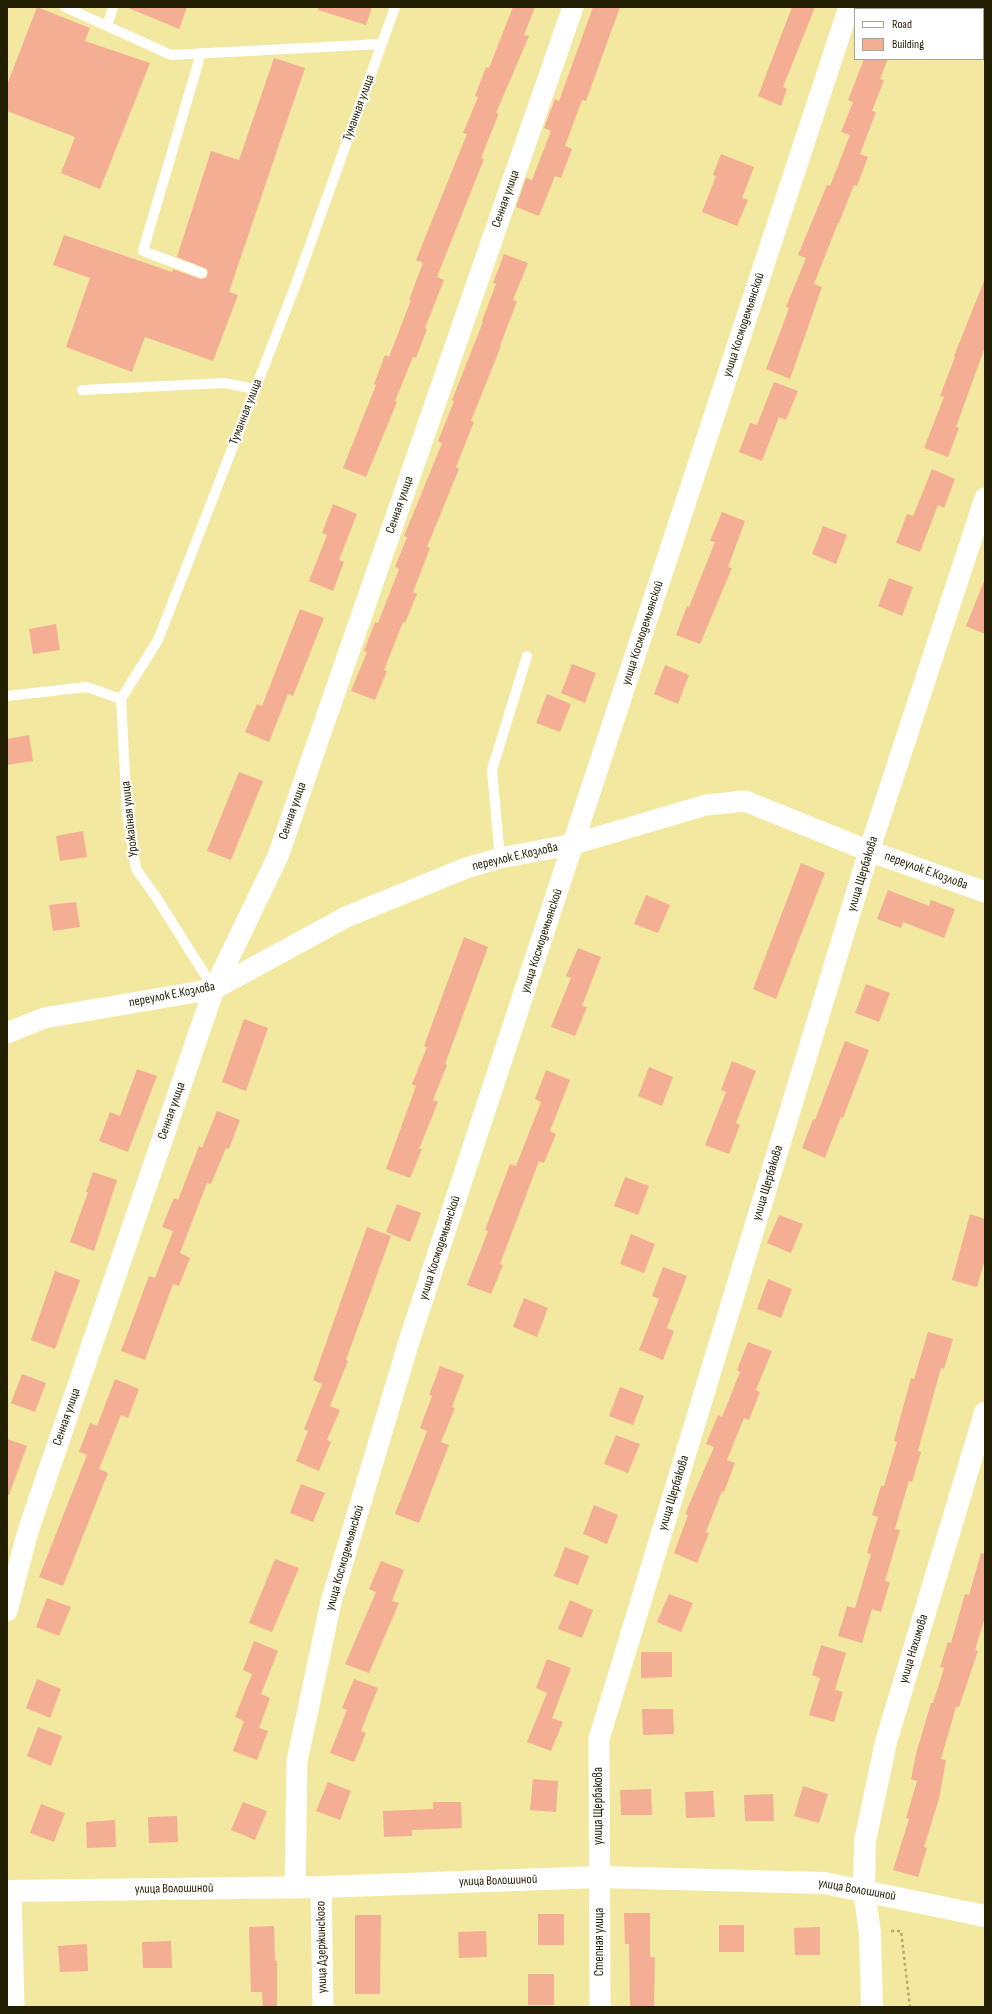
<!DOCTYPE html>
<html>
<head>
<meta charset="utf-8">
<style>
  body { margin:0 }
  #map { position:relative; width:992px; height:2014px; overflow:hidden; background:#f2e8a0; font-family:"Sofia Sans Condensed",sans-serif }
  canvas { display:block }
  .frame { position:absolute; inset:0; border:8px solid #221e02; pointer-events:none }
  .legend { position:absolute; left:854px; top:8px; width:130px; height:52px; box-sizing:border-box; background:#fff; border:1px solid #a7a59a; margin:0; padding:5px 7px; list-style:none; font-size:12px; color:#221e02 }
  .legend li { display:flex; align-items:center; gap:8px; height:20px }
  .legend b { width:20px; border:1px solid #a7a59a }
</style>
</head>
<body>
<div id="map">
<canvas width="992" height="2014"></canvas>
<div class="frame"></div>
<ul class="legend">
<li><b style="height:5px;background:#fff"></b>Road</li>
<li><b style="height:11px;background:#f4ae94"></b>Building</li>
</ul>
</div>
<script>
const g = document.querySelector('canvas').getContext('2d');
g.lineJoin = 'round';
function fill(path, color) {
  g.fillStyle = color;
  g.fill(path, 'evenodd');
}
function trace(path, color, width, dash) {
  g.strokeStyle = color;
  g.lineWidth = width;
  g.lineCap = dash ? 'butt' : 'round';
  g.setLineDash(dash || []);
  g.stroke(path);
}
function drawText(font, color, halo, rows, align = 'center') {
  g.font = font + ' "Sofia Sans Condensed",sans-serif';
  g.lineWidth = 4;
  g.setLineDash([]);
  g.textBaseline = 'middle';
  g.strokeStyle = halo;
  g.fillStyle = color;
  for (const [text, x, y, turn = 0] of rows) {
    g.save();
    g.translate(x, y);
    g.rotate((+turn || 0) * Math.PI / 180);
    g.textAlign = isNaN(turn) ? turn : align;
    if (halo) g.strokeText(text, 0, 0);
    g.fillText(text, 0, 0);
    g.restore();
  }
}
const building = new Path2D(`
  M 37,7 L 90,28 L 85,41 L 150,63 L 100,189 L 61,173 L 75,137 L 7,111 L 7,85 Z
  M 126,7 L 187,7 L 179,29 Z
  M 319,7 L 372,7 L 366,25 L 318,10 Z
  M 513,7 L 535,7 L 524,35 L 529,36 L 496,113 L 499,113 L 481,158 L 484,159 L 437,277 L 444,280 L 425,328 L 427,329 L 416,358 L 413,357 L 395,401 L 397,402 L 366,477 L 343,468 L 376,385 L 374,384 L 385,355 L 389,357 L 411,300 L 409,300 L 423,263 L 416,260 L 467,134 L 463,133 L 478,97 L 475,96 L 486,67 L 489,68 Z
  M 593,7 L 620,7 L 586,101 L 582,100 L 565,146 L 572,149 L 561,178 L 555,176 L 539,216 L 516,207 L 526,178 L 532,180 L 551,131 L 544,128 L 555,99 L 559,101 Z
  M 792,7 L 815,7 L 783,87 L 787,89 L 781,106 L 758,96 Z
  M 274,58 L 305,68 L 229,292 L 238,295 L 213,361 L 145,337 L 132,372 L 66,347 L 90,278 L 53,265 L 64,235 L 172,272 L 173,269 L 200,279 L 206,278 L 208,272 L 207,269 L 177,257 L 211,151 L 239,160 Z
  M 864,59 L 888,59 L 880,79 L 884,80 L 872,111 L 876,112 L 860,154 L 868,157 L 857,186 L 854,185 L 839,223 L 838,223 L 814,284 L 822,287 L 790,379 L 766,369 L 782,327 L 789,308 L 786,307 L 806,258 L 798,255 L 827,185 L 830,186 L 850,135 L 841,132 L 853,102 L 848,100 Z
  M 721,154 L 754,167 L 742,198 L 748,200 L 737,226 L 702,212 L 716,176 L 713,175 Z
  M 504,254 L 528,263 L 513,300 L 517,301 L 500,346 L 501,346 L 471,421 L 474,422 L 456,467 L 459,469 L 427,547 L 430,548 L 413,592 L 417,594 L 405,623 L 403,622 L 384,670 L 387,671 L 375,700 L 351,691 L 367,652 L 364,651 L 375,622 L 378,623 L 399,569 L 395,567 L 407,537 L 404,536 L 442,443 L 438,441 L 454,401 L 452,400 L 483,322 L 482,321 L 496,284 L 493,283 Z
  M 984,281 L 985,347 L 956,427 L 959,428 L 948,457 L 924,448 L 944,397 L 940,396 L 955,357 L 954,356 Z
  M 774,382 L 798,391 L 786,420 L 779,417 L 762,461 L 739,452 L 750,423 L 757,425 Z
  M 932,469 L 955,479 L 944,508 L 938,505 L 920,552 L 896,543 L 907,514 L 913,516 Z
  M 333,504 L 357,514 L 339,560 L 344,562 L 333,591 L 309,581 L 327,535 L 322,533 Z
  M 722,512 L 745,521 L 728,567 L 732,568 L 700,644 L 676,635 L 687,606 L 689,607 L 715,542 L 710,541 Z
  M 823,526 L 847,535 L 836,564 L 812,554 Z
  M 889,578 L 913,587 L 902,616 L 878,606 Z
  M 984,581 L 985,581 L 985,634 L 966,626 Z
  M 300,609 L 324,618 L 293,696 L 288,694 L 269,742 L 245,732 L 257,704 L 262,706 Z
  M 56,624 L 60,650 L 33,654 L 29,629 Z
  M 572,664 L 596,673 L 585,703 L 561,693 Z
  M 665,665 L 689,675 L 678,704 L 654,694 Z
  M 547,694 L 571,704 L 560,732 L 536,723 Z
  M 29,735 L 33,761 L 7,765 L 7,739 Z
  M 239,772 L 263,781 L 231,860 L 207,851 Z
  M 83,831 L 87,857 L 60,861 L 56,836 Z
  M 801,863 L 825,873 L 776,999 L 753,989 Z
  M 888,890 L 929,906 L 931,900 L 955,909 L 944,938 L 903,922 L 901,928 L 877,919 Z
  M 646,895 L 670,905 L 658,933 L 634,924 Z
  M 76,902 L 80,927 L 53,931 L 49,905 Z
  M 464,937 L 488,947 L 445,1064 L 447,1065 L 433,1100 L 438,1102 L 419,1149 L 422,1149 L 410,1178 L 386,1169 L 416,1086 L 412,1084 L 427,1047 L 424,1046 Z
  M 578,948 L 601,957 L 582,1006 L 587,1007 L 575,1036 L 551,1027 L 571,978 L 566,976 Z
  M 866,984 L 890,993 L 879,1022 L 855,1013 Z
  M 244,1019 L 268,1028 L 246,1091 L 222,1082 Z
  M 845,1041 L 869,1050 L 843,1118 L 841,1117 L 825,1158 L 802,1148 L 813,1119 L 815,1120 Z
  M 732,1061 L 756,1071 L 736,1123 L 740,1125 L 729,1154 L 705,1145 L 726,1092 L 721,1090 Z
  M 649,1067 L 673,1077 L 662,1106 L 638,1096 Z
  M 137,1069 L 157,1076 L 128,1152 L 99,1141 L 110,1112 L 120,1116 Z
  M 546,1070 L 570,1080 L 550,1131 L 556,1134 L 544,1163 L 539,1161 L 500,1264 L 503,1265 L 491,1294 L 467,1285 L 488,1231 L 485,1230 L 510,1164 L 516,1166 L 541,1102 L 535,1099 Z
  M 217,1111 L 240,1120 L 229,1149 L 226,1148 L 211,1184 L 207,1183 L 180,1253 L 190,1258 L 179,1286 L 173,1284 L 145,1360 L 121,1351 L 149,1276 L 155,1278 L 173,1231 L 162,1227 L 174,1198 L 178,1200 L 199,1146 L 202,1148 Z
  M 93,1172 L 117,1180 L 94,1251 L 70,1242 L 88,1192 L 86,1192 Z
  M 625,1177 L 649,1186 L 638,1215 L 614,1206 Z
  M 397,1204 L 421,1213 L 410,1242 L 386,1232 Z
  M 970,1214 L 985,1219 L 985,1259 L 977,1287 L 952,1280 Z
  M 779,1215 L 803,1224 L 791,1253 L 767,1243 Z
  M 367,1227 L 391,1236 L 346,1360 L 348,1361 L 330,1406 L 340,1410 L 327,1440 L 331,1442 L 319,1471 L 296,1461 L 308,1431 L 304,1429 L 322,1384 L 313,1380 Z
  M 631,1234 L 655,1244 L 644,1273 L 620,1264 Z
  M 663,1267 L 687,1276 L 667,1328 L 674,1331 L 663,1360 L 639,1350 L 659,1299 L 652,1296 Z
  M 55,1271 L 80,1280 L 55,1349 L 31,1340 Z
  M 768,1279 L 792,1289 L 781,1318 L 757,1309 Z
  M 524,1298 L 548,1308 L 537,1337 L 513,1327 Z
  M 928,1332 L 953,1339 L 944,1369 L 941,1368 L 918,1451 L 921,1452 L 912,1482 L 909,1481 L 895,1529 L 900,1530 L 885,1581 L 890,1582 L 881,1612 L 872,1609 L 862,1643 L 838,1636 L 847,1606 L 855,1608 L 871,1554 L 867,1553 L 878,1517 L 872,1515 L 881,1486 L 884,1486 L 897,1442 L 894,1441 L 911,1378 L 914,1379 Z
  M 748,1342 L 772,1351 L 756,1390 L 760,1392 L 749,1420 L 744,1418 L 727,1460 L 735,1463 L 724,1492 L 722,1491 L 706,1532 L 709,1533 L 697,1563 L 674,1553 L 688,1515 L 685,1514 L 714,1447 L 706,1444 L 718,1415 L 722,1417 L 740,1372 L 737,1370 Z
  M 440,1366 L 464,1375 L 452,1407 L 455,1408 L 441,1442 L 449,1445 L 419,1523 L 395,1514 L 427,1431 L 420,1428 L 432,1396 L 429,1395 Z
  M 22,1374 L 46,1383 L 35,1412 L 11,1403 Z
  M 115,1379 L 139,1389 L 128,1418 L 121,1415 L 99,1469 L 108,1473 L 63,1586 L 39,1577 L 87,1455 L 79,1452 L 90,1423 L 97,1426 Z
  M 620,1387 L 644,1396 L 633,1425 L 609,1416 Z
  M 616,1435 L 640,1444 L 628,1473 L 604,1464 Z
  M 7,1439 L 27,1446 L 9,1495 L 7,1495 Z
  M 301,1484 L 325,1493 L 313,1522 L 290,1513 Z
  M 594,1505 L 618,1515 L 607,1544 L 583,1534 Z
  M 565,1547 L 589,1556 L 578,1585 L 554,1576 Z
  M 981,1553 L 985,1554 L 985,1617 L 975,1650 L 978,1651 L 959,1707 L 956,1707 L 941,1759 L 946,1760 L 939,1799 L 924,1847 L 927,1848 L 918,1877 L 893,1870 L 909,1819 L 906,1818 L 917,1781 L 911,1779 L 916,1754 L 931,1703 L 933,1703 L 944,1668 L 940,1667 L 948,1642 L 951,1643 L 965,1594 L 969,1595 Z
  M 275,1559 L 299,1568 L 272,1632 L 249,1623 Z
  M 381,1561 L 404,1570 L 392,1601 L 399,1603 L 369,1673 L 345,1664 L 376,1592 L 369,1589 Z
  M 669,1594 L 693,1603 L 681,1632 L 657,1622 Z
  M 47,1598 L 71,1607 L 59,1636 L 36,1627 Z
  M 570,1600 L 593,1610 L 582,1638 L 558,1629 Z
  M 254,1641 L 278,1651 L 261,1694 L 270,1698 L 259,1728 L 268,1731 L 257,1760 L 233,1751 L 244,1721 L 235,1717 L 252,1674 L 243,1670 Z
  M 821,1645 L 846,1653 L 835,1690 L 843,1692 L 834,1722 L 809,1715 L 820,1678 L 812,1675 Z
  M 641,1652 L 672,1652 L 672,1677 L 641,1678 Z
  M 547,1659 L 571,1668 L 552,1718 L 563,1722 L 551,1751 L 527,1742 L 547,1693 L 536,1688 Z
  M 37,1679 L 61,1689 L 50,1718 L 26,1708 Z
  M 354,1679 L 378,1688 L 361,1731 L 366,1733 L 354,1762 L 330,1753 L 347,1710 L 342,1708 Z
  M 642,1709 L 673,1709 L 674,1734 L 643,1735 Z
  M 38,1727 L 62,1736 L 51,1766 L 27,1756 Z
  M 533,1779 L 558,1781 L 556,1812 L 530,1810 Z
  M 328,1782 L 351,1791 L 340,1820 L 316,1811 Z
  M 803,1786 L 828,1794 L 819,1823 L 794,1816 Z
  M 651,1789 L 652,1815 L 621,1815 L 620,1790 Z
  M 713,1791 L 715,1817 L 686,1818 L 685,1792 Z
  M 773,1794 L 774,1821 L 745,1821 L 744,1795 Z
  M 243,1802 L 267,1811 L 255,1840 L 231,1830 Z
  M 433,1802 L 461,1802 L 462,1828 L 412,1830 L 412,1836 L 384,1837 L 383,1811 L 433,1809 Z
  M 41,1804 L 65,1813 L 54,1842 L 30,1833 Z
  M 177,1816 L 178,1842 L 149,1843 L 148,1817 Z
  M 115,1820 L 116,1847 L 87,1848 L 86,1822 Z
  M 624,1913 L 650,1913 L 650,1957 L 655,1957 L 654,2007 L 630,2007 L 629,1944 L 625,1944 Z
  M 538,1914 L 564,1914 L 564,1945 L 538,1945 Z
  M 355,1915 L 381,1915 L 380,1994 L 355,1994 Z
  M 719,1925 L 744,1925 L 744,1952 L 719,1952 Z
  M 274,1926 L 275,1961 L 277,1961 L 277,2007 L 263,2007 L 262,1992 L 251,1992 L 249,1927 Z
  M 820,1927 L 820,1955 L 795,1955 L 794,1928 Z
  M 486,1931 L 487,1957 L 459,1958 L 458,1932 Z
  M 171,1941 L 172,1968 L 143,1968 L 142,1942 Z
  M 87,1944 L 88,1971 L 60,1972 L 58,1946 Z
  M 528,1974 L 554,1974 L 554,2005 L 528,2005 Z`);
const path = new Path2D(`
  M 891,1931 L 901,1931 L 910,2007`);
const lane = new Path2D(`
  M 65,7 L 171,55 L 381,44
  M 107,26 L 113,7
  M 201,53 L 143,251 L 202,273
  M 82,390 L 224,383 L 255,389
  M 7,696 L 87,687 L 121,699 L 158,640 L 296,284 L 395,7
  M 121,699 L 127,813 L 136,869 L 156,897 L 214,989
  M 500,858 L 492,770 L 527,656`);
const street = new Path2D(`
  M 7,1033 L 44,1018 L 214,989 L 346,917 L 466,868 L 500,858 L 574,844 L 706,805 L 745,801 L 869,851 L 985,892
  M 7,1611 L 28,1531 L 214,989 L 278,856 L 573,7
  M 321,1887 L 323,2007
  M 295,1888 L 297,1761 L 331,1602 L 410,1338 L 849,7
  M 11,1891 L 14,2007
  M 600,2007 L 599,1739 L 869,851 L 985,498`);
const secondary = new Path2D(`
  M 7,1891 L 321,1887 L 600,1877 L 824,1883 L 985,1916
  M 872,2007 L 870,1933 L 864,1890 L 865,1841 L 886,1742 L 985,1413`);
const streetNames = [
  ["Туманная улица",359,108,-70],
  ["Сенная улица",506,199,-71],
  ["улица Космодемьянской",744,325,-72],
  ["Туманная улица",246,412,-69],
  ["Сенная улица",400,505,-71],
  ["улица Космодемьянской",643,633,-72],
  ["Сенная улица",293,811,-71],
  ["Урожайная улица",130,819,-96],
  ["переулок Е.Козлова",515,857,-13],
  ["переулок Е.Козлова",926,871,20],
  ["улица Щербакова",863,874,-73],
  ["улица Космодемьянской",542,941,-72],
  ["переулок Е.Козлова",172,995,-11],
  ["Сенная улица",172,1111,-71],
  ["улица Щербакова",768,1183,-73],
  ["улица Космодемьянской",440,1248,-72],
  ["Сенная улица",67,1417,-71],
  ["улица Щербакова",674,1493,-73],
  ["улица Космодемьянской",345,1558,-74],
  ["улица Нахимова",914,1649,-73],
  ["улица Щербакова",599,1806,-90],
  ["улица Волошиной",498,1881,-2],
  ["улица Волошиной",174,1889,-1],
  ["улица Волошиной",857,1890,10],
  ["Степная улица",600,1942,-90],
  ["улица Дзержинского",322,1947,-91]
];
fill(building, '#f4ae94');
trace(path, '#b3ab70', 2.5, [3, 3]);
trace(lane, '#fff', 10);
trace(street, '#fff', 21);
trace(secondary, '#fff', 22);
drawText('13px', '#221e02', '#fff', streetNames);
</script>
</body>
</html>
